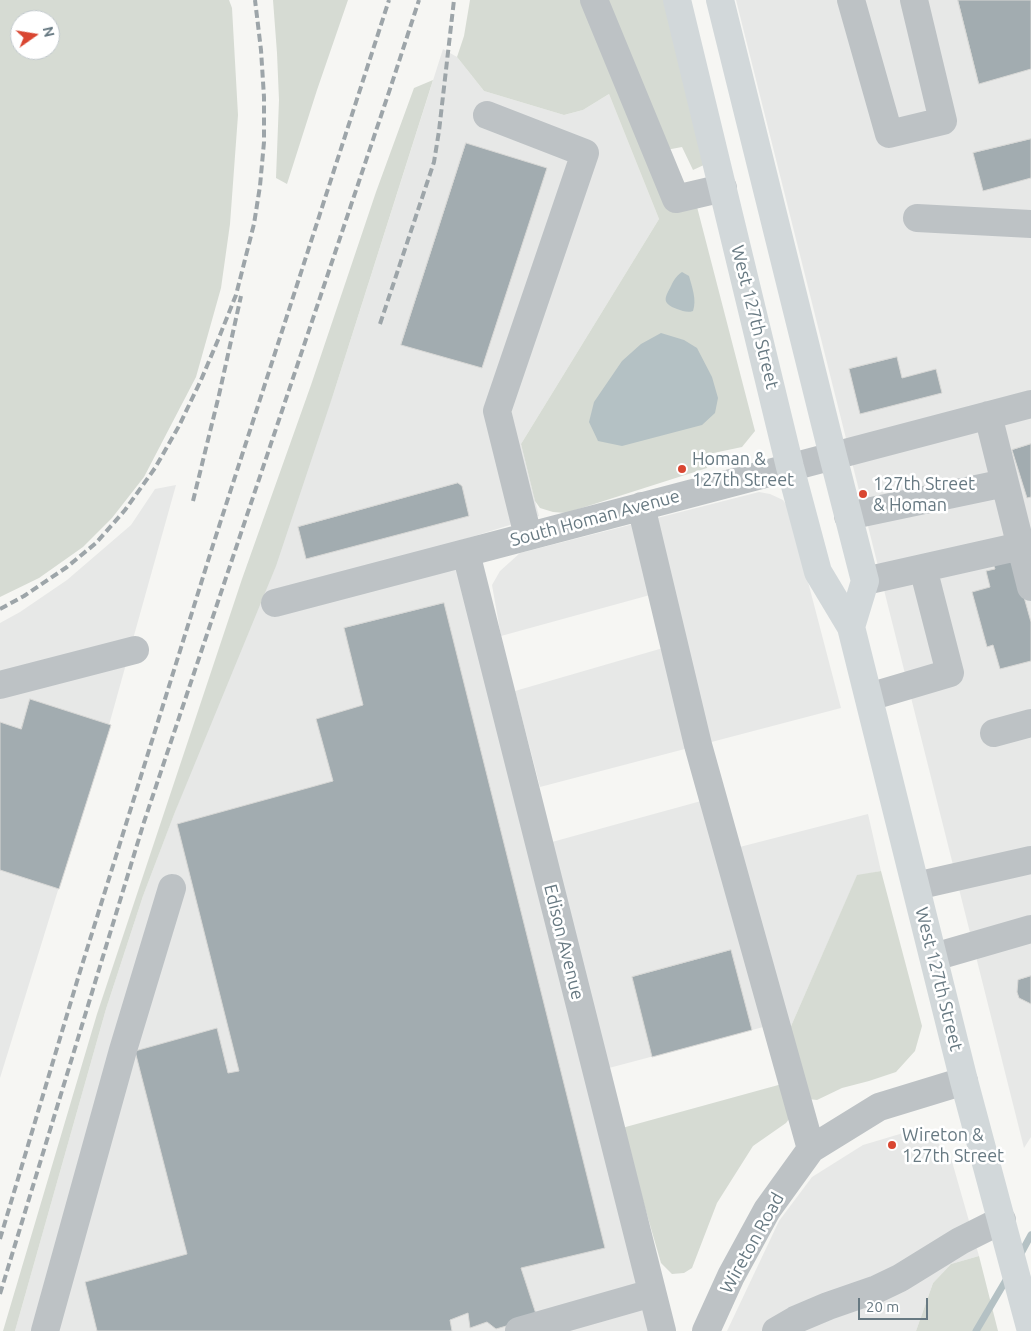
<!DOCTYPE html>
<html>
<head>
<meta charset="utf-8">
<style>
  body { margin:0 }
  #map { position:relative; width:1031px; height:1331px; overflow:hidden; background:#f6f6f3; font-family:Ubuntu,sans-serif }
  canvas { display:block }
  .north { position:absolute; left:10px; top:10px; width:50px; height:50px; box-sizing:border-box; background:#fff; border:1px solid #c2c9cd; border-radius:50%; rotate:77deg; font-size:14px; font-weight:700; line-height:20px; text-align:center; color:#677982 }
  .north::after { content:''; display:block; margin:auto; width:18px; height:22px; background:#d94631; clip-path:polygon(50% 0,100% 100%,50% 72%,0 100%) }
  .scale { position:absolute; left:858px; top:1298px; width:70px; height:22px; box-sizing:border-box; border:2px solid #677982; border-top:0; padding-left:6px; font-size:15px; line-height:18px; white-space:nowrap; color:#677982; -webkit-text-stroke:4px #fff; paint-order:stroke }
</style>
</head>
<body>
<div id="map">
<canvas width="1031" height="1331"></canvas>
<div class="north">N</div>
<div class="scale">20 m</div>
</div>
<script>
const g = document.querySelector('canvas').getContext('2d');
g.lineJoin = 'round';
function fill(path, color) {
  g.fillStyle = color;
  g.fill(path, 'evenodd');
}
function trace(path, color, width, dash) {
  g.strokeStyle = color;
  g.lineWidth = width;
  g.lineCap = dash ? 'butt' : 'round';
  g.setLineDash(dash || []);
  g.stroke(path);
}
function drawText(font, color, halo, rows, align = 'center') {
  g.font = font + ' Ubuntu,sans-serif';
  g.lineWidth = 5;
  g.setLineDash([]);
  g.textBaseline = 'middle';
  g.strokeStyle = halo;
  g.fillStyle = color;
  for (const [text, x, y, turn = 0] of rows) {
    g.save();
    g.translate(x, y);
    g.rotate((+turn || 0) * Math.PI / 180);
    g.textAlign = isNaN(turn) ? turn : align;
    if (halo) g.strokeText(text, 0, 0);
    g.fillText(text, 0, 0);
    g.restore();
  }
}
const built = new Path2D(`
  M 736,0 L 1031,0 L 1031,1137 L 1024,1148 Z
  M 443,49 L 457,57 L 484,91 L 564,115 L 583,110 L 609,94 L 659,219 L 521,444 L 539,516 L 452,543 L 651,1331 L 15,1331 L 106,1009 L 143,896 L 334,392 Z
  M 176,485 L 109,725 L 0,1078 L 0,623 L 20,612 L 67,580 L 131,525 L 155,489 Z
  M 759,492 L 770,494 L 783,500 L 789,509 L 841,708 L 540,787 L 515,691 L 663,648 L 650,595 L 501,636 L 492,585 L 500,571 L 520,553 Z
  M 712,798 L 728,850 L 868,814 L 881,871 L 857,876 L 788,1033 L 767,1026 L 609,1068 L 552,842 Z
  M 910,1131 L 932,1136 L 951,1158 L 979,1256 L 951,1264 L 933,1283 L 916,1331 L 727,1331 L 779,1221 L 812,1177 L 863,1145 Z`);
const green = new Path2D(`
  M 0,0 L 229,0 L 232,8 L 238,115 L 230,224 L 221,288 L 196,377 L 144,477 L 112,518 L 83,547 L 39,578 L 0,597 ZM 20,20 L 50,20 L 50,50 L 20,50 Z
  M 273,0 L 348,0 L 317,90 L 287,184 L 276,178 L 279,100 L 277,53 Z
  M 470,0 L 585,0 L 671,211 L 696,203 L 755,431 L 742,447 L 704,455 L 707,468 L 566,513 L 553,512 L 540,508 L 535,501 L 521,444 L 659,219 L 609,94 L 583,110 L 564,115 L 484,91 L 457,57 L 464,36 Z
  M 600,0 L 664,0 L 706,164 L 693,170 L 682,147 L 666,150 Z
  M 433,80 L 334,392 L 276,566 L 175,812 L 143,896 L 106,1009 L 15,1331 L 3,1331 L 97,1014 L 242,579 L 311,385 L 376,192 L 414,88 Z
  M 881,871 L 922,1026 L 915,1051 L 896,1072 L 869,1081 L 842,1088 L 817,1100 L 808,1099 L 788,1033 L 857,875 Z
  M 782,1084 L 792,1115 L 786,1123 L 753,1146 L 717,1203 L 692,1268 L 684,1273 L 672,1274 L 661,1263 L 622,1128 Z
  M 979,1256 L 998,1331 L 916,1331 L 933,1283 L 951,1264 Z`);
const water = new Path2D(`
  M 682,272 L 689,276 C 692,287 697,300 693,311 C 687,313 683,311 677,309 C 664,304 663,300 670,288 C 674,280 675,277 682,272 Z
  M 661,333 L 684,340 L 697,348 L 712,377 L 718,398 L 715,413 L 702,425 L 622,446 L 598,441 L 589,422 L 594,402 L 622,361 L 641,344 Z`);
const stream = new Path2D(`
  M 1019,1257 L 1031,1235
  M 976,1331 L 1009,1275`);
const building = new Path2D(`
  M 958,0 L 1031,0 L 1031,69 L 979,84 Z
  M 1031,139 L 1031,178 L 983,191 L 973,153 Z
  M 466,143 L 547,168 L 482,368 L 401,345 Z
  M 897,357 L 902,378 L 936,369 L 942,393 L 860,414 L 849,369 Z
  M 1031,444 L 1031,497 L 1027,498 L 1012,450 Z
  M 458,483 L 462,486 L 469,516 L 306,559 L 298,527 Z
  M 1013,558 L 1031,622 L 1031,661 L 1000,669 L 993,645 L 987,647 L 972,592 L 990,587 L 986,571 L 995,569 L 993,563 Z
  M 444,603 L 605,1248 L 521,1268 L 537,1317 L 496,1329 L 487,1322 L 470,1328 L 468,1313 L 450,1320 L 452,1331 L 97,1331 L 85,1282 L 187,1254 L 135,1051 L 217,1028 L 228,1073 L 239,1071 L 177,824 L 333,781 L 316,719 L 363,705 L 344,628 Z
  M 30,699 L 111,725 L 59,889 L 0,870 L 0,722 L 21,729 Z
  M 731,950 L 752,1030 L 652,1057 L 632,977 Z
  M 1031,976 L 1031,1004 L 1019,998 L 1017,992 L 1018,980 Z`);
const minor = new Path2D(`
  M 594,0 L 676,199 L 723,188
  M 851,0 L 889,134 L 943,121 L 914,0
  M 487,115 L 585,153 L 497,411 L 528,536
  M 917,218 L 1031,224
  M 988,415 L 1031,587
  M 641,506 L 698,745 L 811,1149
  M 848,516 L 1005,483
  M 466,553 L 662,1331
  M 865,581 L 1021,546
  M 275,603 L 1031,404
  M 0,685 L 135,650
  M 869,697 L 950,673 L 923,568
  M 994,733 L 1031,723
  M 916,886 L 1031,860
  M 934,957 L 1031,929
  M 45,1331 L 123,1050 L 172,888
  M 519,1331 L 652,1293
  M 706,1331 L 731,1276 L 767,1210 L 811,1149 L 879,1107 L 964,1081
  M 776,1331 L 795,1320 L 828,1306 L 877,1289 L 900,1278 L 960,1241 L 1002,1220`);
const major = new Path2D(`
  M 677,0 L 790,467 L 818,572 L 851,627 L 964,1081 L 1031,1331
  M 720,0 L 833,456 L 865,581 L 851,627`);
const rail = new Path2D(`
  M 380,324 L 434,162 L 439,131 L 454,0
  M 193,501 L 219,395 L 241,296
  M 0,609 L 24,596 L 67,567 L 96,543 L 125,510 L 155,468 L 179,426 L 201,380 L 218,340 L 236,295 L 254,224 L 260,186 L 264,142 L 264,97 L 261,50 L 255,0
  M 0,1239 L 78,978 L 213,545 L 389,0
  M 0,1294 L 144,822 L 391,86 L 419,0`);
const markers = [
  [682,469,5,"#d94631"],
  [863,494,5,"#d94631"],
  [892,1145,5,"#d94631"]
];
const streetNames = [
  ["West 127th Street",755,317,76],
  ["South Homan Avenue",595,518,-15],
  ["Edison Avenue",564,942,76],
  ["West 127th Street",939,979,76],
  ["Wireton Road",752,1243,-61]
];
const poiNames = [
  ["Homan &",692,459],
  ["127th Street",692,480],
  ["127th Street",873,484],
  ["& Homan",873,505],
  ["Wireton &",902,1135],
  ["127th Street",902,1156]
];
fill(built, '#e7e8e7');
fill(green, '#d6dbd3');
fill(water, '#b4c1c4');
trace(stream, '#b4c1c4', 7);
fill(building, '#a2acb0');
trace(building, '#d8d8d6', 1);
trace(minor, '#bdc2c5', 28);
trace(major, '#d2d8da', 28);
trace(rail, '#9da5a9', 4, [8, 4]);
for (const [x, y, r, color] of markers) {
  const dot = new Path2D();
  dot.arc(x, y, r, 0, 2 * Math.PI);
  g.fillStyle = color;
  g.fill(dot);
  trace(dot, '#fff', 2);
}
drawText('18px', '#677982', '#fff', streetNames);
drawText('18px', '#677982', '#fff', poiNames, 'left');
</script>
</body>
</html>
